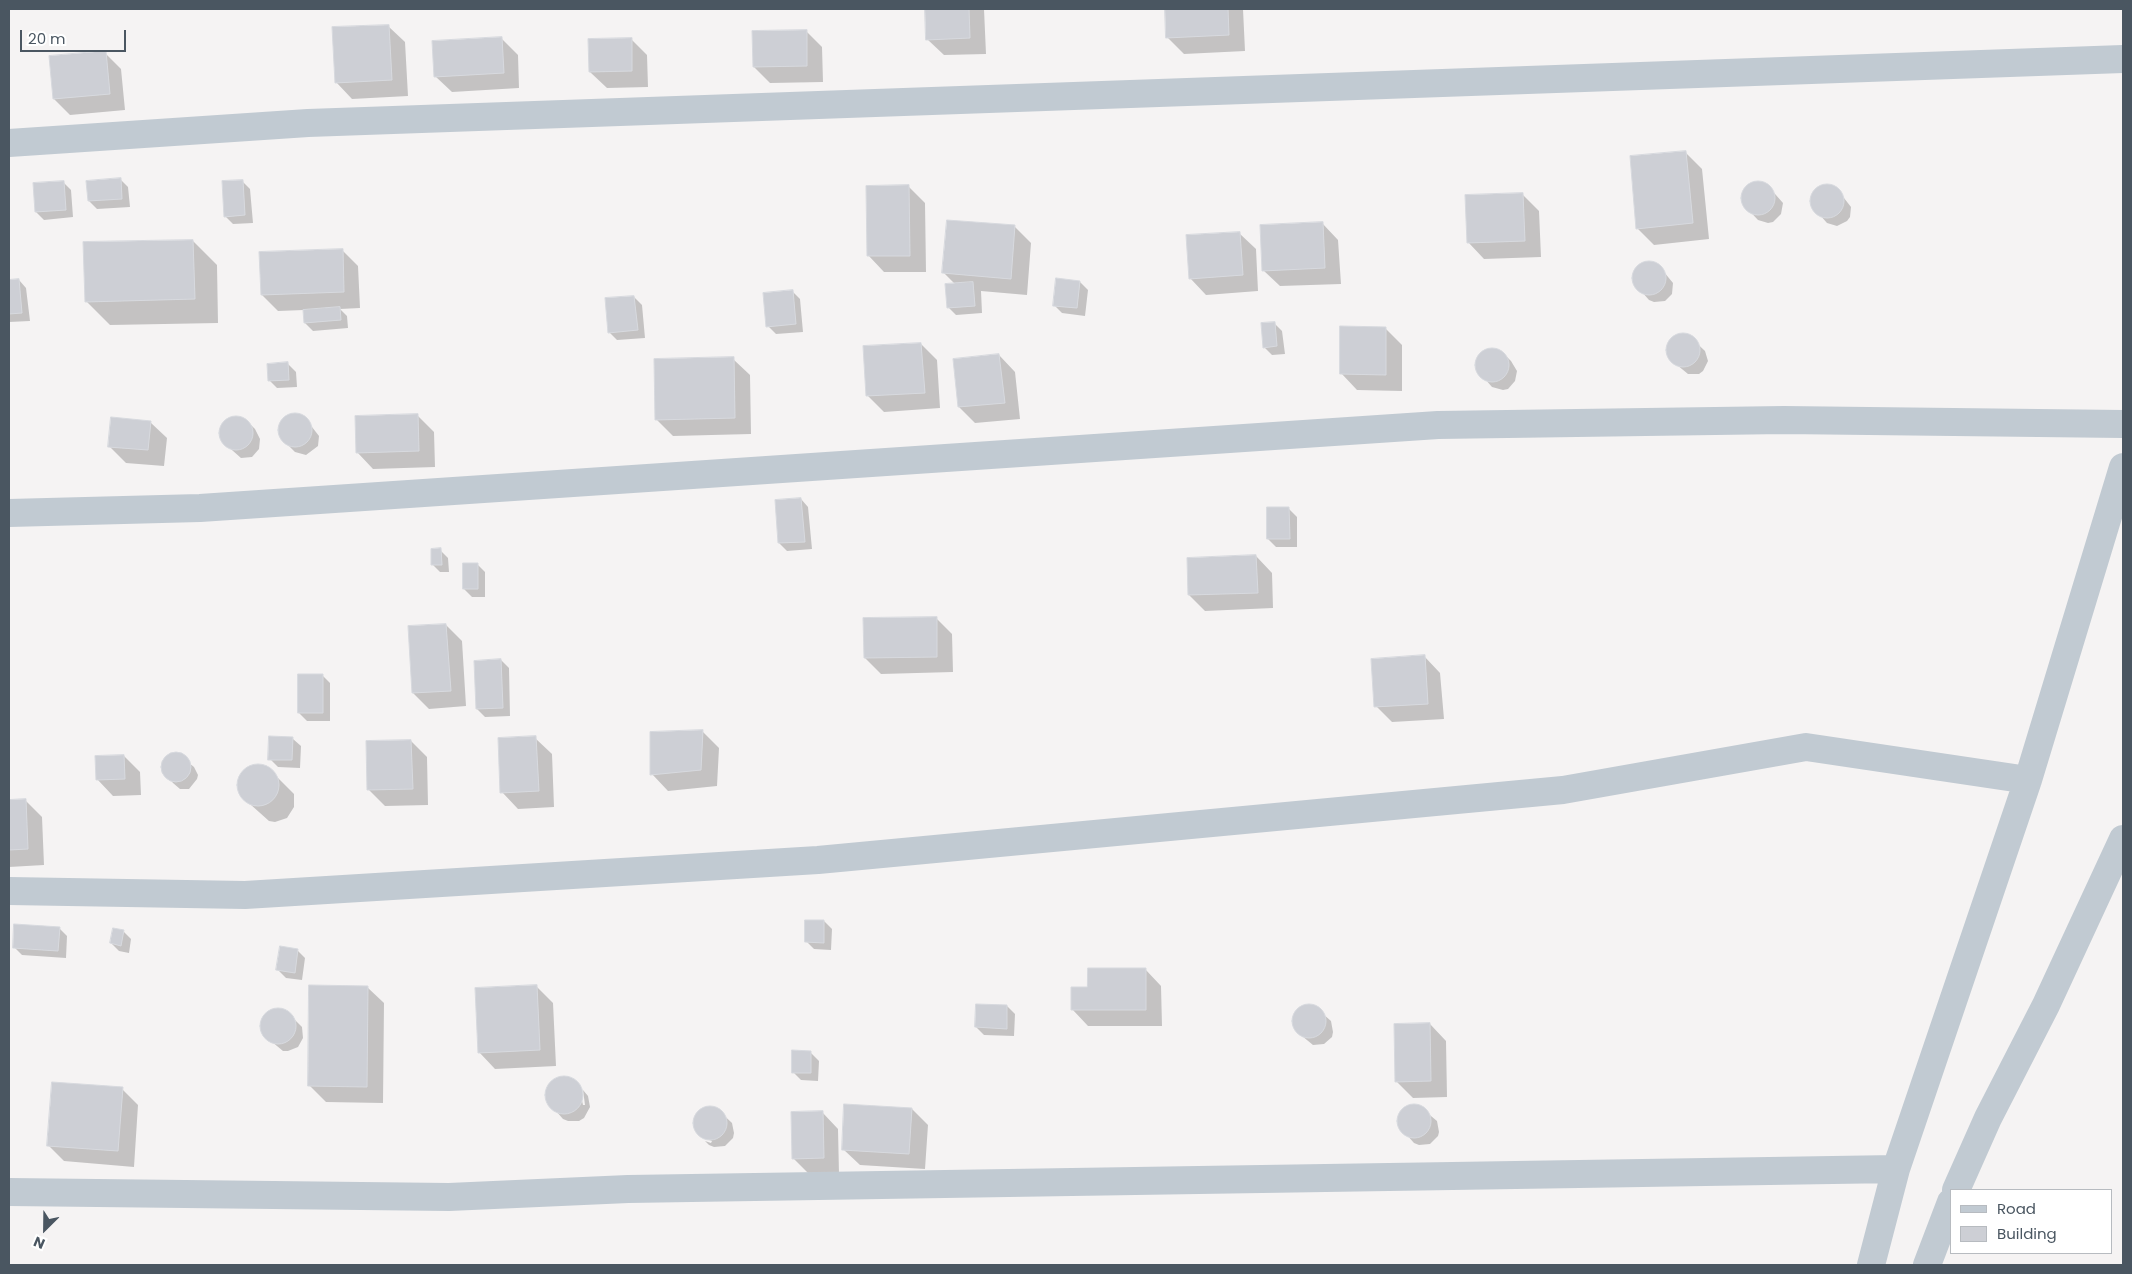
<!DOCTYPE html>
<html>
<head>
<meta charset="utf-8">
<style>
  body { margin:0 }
  #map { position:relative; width:2132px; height:1274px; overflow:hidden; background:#f5f3f3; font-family:Poppins,sans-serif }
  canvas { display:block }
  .frame { position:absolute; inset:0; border:10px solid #4a5661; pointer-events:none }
  .legend { position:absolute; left:1950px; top:1189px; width:162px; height:65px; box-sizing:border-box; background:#fff; border:1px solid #b7bbc0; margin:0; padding:6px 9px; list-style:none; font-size:15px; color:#4a5661 }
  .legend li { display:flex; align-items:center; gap:10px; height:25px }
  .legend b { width:25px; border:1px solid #b7bbc0 }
  .north { position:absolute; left:20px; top:1204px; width:50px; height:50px; -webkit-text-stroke:4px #fff; paint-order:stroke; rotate:203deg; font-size:14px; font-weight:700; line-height:20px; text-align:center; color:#4a5661 }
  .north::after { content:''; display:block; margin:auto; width:18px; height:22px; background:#4a5661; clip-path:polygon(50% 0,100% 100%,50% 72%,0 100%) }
  .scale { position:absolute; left:20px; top:30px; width:106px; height:22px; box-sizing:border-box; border:2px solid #4a5661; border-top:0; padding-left:6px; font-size:15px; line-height:18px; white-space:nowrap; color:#4a5661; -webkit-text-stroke:4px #fff; paint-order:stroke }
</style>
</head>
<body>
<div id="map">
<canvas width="2132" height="1274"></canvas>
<div class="frame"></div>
<ul class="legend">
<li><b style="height:6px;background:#c1cad2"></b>Road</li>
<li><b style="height:14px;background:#cdcfd5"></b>Building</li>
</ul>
<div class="north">N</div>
<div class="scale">20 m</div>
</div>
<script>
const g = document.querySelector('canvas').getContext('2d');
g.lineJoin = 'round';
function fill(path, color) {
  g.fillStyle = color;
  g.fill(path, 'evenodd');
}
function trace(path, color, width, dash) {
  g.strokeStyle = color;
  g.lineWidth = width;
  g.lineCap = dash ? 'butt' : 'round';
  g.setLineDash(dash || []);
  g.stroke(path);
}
const shadow = new Path2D(`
  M 926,9 L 984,9 L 986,54 L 944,55 L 927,39 Z
  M 1166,9 L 1243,9 L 1245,51 L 1184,54 L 1168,38 Z
  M 388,26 L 405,42 L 408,96 L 352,99 L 336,82 Z
  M 806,31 L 822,47 L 823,82 L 770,83 L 754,67 Z
  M 501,38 L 518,55 L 519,88 L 452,92 L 435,76 Z
  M 631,39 L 647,55 L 648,87 L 607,88 L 590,72 Z
  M 105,53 L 121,69 L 125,110 L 70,115 L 54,99 Z
  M 1686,153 L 1702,169 L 1709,239 L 1654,245 L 1637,228 Z
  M 120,179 L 128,187 L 130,207 L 97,209 L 89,201 Z
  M 242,181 L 250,189 L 253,223 L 233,224 L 225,216 Z
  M 63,182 L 71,190 L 73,217 L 44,220 L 36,212 Z
  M 1758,182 L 1768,186 L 1783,203 L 1781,214 L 1773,222 L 1768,223 L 1758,220 L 1743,204 L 1743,193 L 1749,185 Z
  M 1827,185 L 1837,189 L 1851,207 L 1850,217 L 1847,221 L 1837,226 L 1827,223 L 1812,206 L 1812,196 L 1817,189 Z
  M 909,187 L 925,203 L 926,272 L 884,272 L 868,255 Z
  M 1523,195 L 1539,211 L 1541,257 L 1484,259 L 1468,242 Z
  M 1322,223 L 1338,240 L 1341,284 L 1280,286 L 1263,270 Z
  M 1014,226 L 1031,243 L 1027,295 L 981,291 L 982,313 L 956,315 L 948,307 L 956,285 L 944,273 Z
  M 1239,233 L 1256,249 L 1258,291 L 1206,295 L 1190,278 Z
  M 193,241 L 217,265 L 218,323 L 110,325 L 86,301 Z
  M 342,250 L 358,266 L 360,308 L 340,309 L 347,316 L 348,328 L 313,331 L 305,323 L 304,310 L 278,311 L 262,295 Z
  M 1649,262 L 1659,266 L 1673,283 L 1672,294 L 1665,301 L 1654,302 L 1649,300 L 1634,283 L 1634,273 L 1636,269 L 1644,263 Z
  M 19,280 L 26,288 L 30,321 L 9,322 L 9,281 Z
  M 1080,282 L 1088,290 L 1085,316 L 1062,313 L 1054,305 Z
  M 792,291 L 800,299 L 803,332 L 776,334 L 768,326 Z
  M 634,297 L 642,305 L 645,338 L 617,340 L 609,332 Z
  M 1274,323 L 1282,331 L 1285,354 L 1272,355 L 1264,347 Z
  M 1386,329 L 1402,345 L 1402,391 L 1357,390 L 1341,373 Z
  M 1678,335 L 1688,335 L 1705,351 L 1708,361 L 1703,371 L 1699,374 L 1688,374 L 1671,360 L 1668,345 L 1674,337 Z
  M 921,344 L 937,360 L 940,408 L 884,412 L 868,396 Z
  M 1487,350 L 1498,350 L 1503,353 L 1511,361 L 1517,371 L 1515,381 L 1508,389 L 1503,390 L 1492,387 L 1478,371 L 1477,361 L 1483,352 Z
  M 999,355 L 1015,372 L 1020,419 L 975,423 L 959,407 Z
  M 733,359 L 750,375 L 751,434 L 673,436 L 656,419 Z
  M 288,364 L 296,372 L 297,387 L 277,388 L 269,380 Z
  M 295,414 L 305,418 L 319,436 L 318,446 L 306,455 L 295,452 L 283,440 L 279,431 L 282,421 L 290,415 Z
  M 418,416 L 434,432 L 435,467 L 373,469 L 357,452 Z
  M 231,418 L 247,421 L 255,429 L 260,439 L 259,449 L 252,457 L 241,458 L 224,443 L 221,439 L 221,428 Z
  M 150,422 L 167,438 L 164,466 L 126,463 L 110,447 Z
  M 801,499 L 808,507 L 812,549 L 787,551 L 779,543 Z
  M 1289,509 L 1297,517 L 1297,547 L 1276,547 L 1268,539 Z
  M 440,550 L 448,558 L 449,572 L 440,572 L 432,564 Z
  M 1256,556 L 1272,573 L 1273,608 L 1205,611 L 1189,595 Z
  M 477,564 L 485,572 L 485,597 L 472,597 L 464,589 Z
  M 936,618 L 952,634 L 953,672 L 881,674 L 865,658 Z
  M 446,625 L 462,641 L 466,706 L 429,709 L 413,693 Z
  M 1424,656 L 1440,673 L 1444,719 L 1392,722 L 1376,706 Z
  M 501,660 L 509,668 L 510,716 L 485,717 L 477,709 Z
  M 322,675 L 330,683 L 330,721 L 307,721 L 299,713 Z
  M 702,731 L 719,748 L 717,786 L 668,791 L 652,774 Z
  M 535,738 L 552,754 L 554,807 L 518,809 L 502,792 Z
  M 293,739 L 301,746 L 300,768 L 278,767 L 270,759 Z
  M 411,741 L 427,757 L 428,805 L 385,806 L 368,789 Z
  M 178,754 L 194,767 L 198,775 L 197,779 L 189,789 L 180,789 L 173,783 L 163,771 L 163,762 L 169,755 Z
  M 124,756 L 140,772 L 141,795 L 113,796 L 97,779 Z
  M 254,765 L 267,767 L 294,794 L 294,807 L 287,818 L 275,822 L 269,821 L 241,796 L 238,790 L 239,777 L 248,767 Z
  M 26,801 L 42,817 L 44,865 L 9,867 L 9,802 Z
  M 824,921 L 832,929 L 831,950 L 814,949 L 806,941 Z
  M 59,928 L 67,936 L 66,958 L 22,955 L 14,947 Z
  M 123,931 L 131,939 L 129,953 L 119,951 L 111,943 Z
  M 297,950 L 305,958 L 302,980 L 286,978 L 278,970 Z
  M 1145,969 L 1161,986 L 1162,1026 L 1088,1026 L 1072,1009 L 1089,988 Z
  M 367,987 L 384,1003 L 383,1103 L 326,1102 L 310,1086 Z
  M 537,987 L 553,1003 L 556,1066 L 495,1069 L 479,1052 Z
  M 1007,1006 L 1015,1014 L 1014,1036 L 984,1035 L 976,1027 Z
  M 1304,1006 L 1314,1006 L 1331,1021 L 1333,1032 L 1332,1037 L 1324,1044 L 1313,1045 L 1296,1031 L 1294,1026 L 1294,1016 L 1296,1012 Z
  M 275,1009 L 286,1011 L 302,1027 L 303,1038 L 298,1047 L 288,1051 L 283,1051 L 265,1036 L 261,1025 L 263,1020 L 270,1011 Z
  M 1430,1024 L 1446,1041 L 1447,1097 L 1413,1098 L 1396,1081 Z
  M 811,1053 L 819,1061 L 818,1081 L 801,1080 L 793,1072 Z
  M 558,1079 L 571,1079 L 579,1087 L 583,1105 L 585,1105 L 583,1090 L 588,1096 L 590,1107 L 584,1118 L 579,1121 L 568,1121 L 563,1119 L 548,1102 L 547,1097 L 550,1086 Z
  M 122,1089 L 138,1105 L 134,1167 L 64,1161 L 48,1145 Z
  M 1410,1106 L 1419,1106 L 1437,1121 L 1439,1132 L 1438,1136 L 1430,1144 L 1419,1145 L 1414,1143 L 1399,1126 L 1398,1121 L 1401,1111 Z
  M 705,1107 L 715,1107 L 732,1123 L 734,1133 L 733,1138 L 725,1146 L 714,1147 L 709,1145 L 705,1141 L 711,1143 L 712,1141 L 702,1137 L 695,1128 L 694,1123 L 697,1113 Z
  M 912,1109 L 928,1125 L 925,1169 L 860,1165 L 843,1149 Z
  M 822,1112 L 838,1129 L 839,1174 L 809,1174 L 793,1158 Z`);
const building = new Path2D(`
  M 925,9 L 969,9 L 970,38 L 926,40 Z
  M 1165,9 L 1228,9 L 1229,35 L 1166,38 Z
  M 389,25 L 392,80 L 335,83 L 332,27 Z
  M 807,30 L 807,66 L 753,67 L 752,31 Z
  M 502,37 L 504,73 L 434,77 L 432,41 Z
  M 632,38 L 632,71 L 589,72 L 588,39 Z
  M 106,51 L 110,94 L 53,99 L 49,56 Z
  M 1686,151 L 1693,223 L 1636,229 L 1630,156 Z
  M 121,178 L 122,199 L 88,201 L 86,181 Z
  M 243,180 L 245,215 L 224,217 L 222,181 Z
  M1741 198a17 17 0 1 1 34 0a17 17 0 1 1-34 0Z
  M 64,181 L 66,210 L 35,212 L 33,183 Z
  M1810 201a17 17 0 1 1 34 0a17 17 0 1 1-34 0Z
  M 909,185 L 910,256 L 867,256 L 866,186 Z
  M 1523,193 L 1525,241 L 1467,243 L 1465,195 Z
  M 947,220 L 1015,225 L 1011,279 L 942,273 Z
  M 1323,222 L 1325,268 L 1262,271 L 1260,225 Z
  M 1240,232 L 1243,275 L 1189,279 L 1186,235 Z
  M 193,240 L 195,299 L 85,302 L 83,242 Z
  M 343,249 L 344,292 L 261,295 L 259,252 Z
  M1632 278a17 17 0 1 1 34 0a17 17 0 1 1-34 0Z
  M 1056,278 L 1080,281 L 1077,308 L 1053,306 Z
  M 19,279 L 22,313 L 9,314 L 9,280 Z
  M 973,282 L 975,306 L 947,308 L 945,284 Z
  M 793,290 L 796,324 L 766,327 L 763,293 Z
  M 634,296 L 638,330 L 608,333 L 605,298 Z
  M 340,307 L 341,320 L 304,323 L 303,310 Z
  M 1275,322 L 1277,346 L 1263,348 L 1261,323 Z
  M 1340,326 L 1386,327 L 1386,375 L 1340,374 Z
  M1666 350a17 17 0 1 1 34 0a17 17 0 1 1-34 0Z
  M 921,343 L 925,393 L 866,396 L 863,346 Z
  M1475 365a17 17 0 1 1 34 0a17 17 0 1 1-34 0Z
  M 999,354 L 1005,403 L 958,407 L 953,359 Z
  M 734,357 L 735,418 L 655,420 L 654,359 Z
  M 288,362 L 289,380 L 268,381 L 267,364 Z
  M278 430a17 17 0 1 1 34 0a17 17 0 1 1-34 0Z
  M 418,414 L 419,451 L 356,453 L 355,416 Z
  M219 433a17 17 0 1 1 34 0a17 17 0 1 1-34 0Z
  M 111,417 L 151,421 L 148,450 L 108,447 Z
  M 801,498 L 805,542 L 778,543 L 775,500 Z
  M 1267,507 L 1289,507 L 1290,539 L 1267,539 Z
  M 441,548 L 442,565 L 431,565 L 431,549 Z
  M 1256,555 L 1258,593 L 1188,595 L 1187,558 Z
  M 463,563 L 478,563 L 478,589 L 463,589 Z
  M 937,617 L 937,657 L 864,658 L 863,618 Z
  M 446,624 L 451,691 L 412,693 L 408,626 Z
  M 1425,655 L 1428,704 L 1374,707 L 1371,659 Z
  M 501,659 L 503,708 L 476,709 L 474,661 Z
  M 298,674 L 323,674 L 323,713 L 298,713 Z
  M 703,730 L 701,770 L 650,775 L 650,732 Z
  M 269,736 L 293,737 L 292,760 L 268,760 Z
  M 536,736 L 539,791 L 500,793 L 498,738 Z
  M 411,740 L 413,789 L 367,790 L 366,741 Z
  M161 767a15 15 0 1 1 30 0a15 15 0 1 1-30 0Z
  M 124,755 L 125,779 L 96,780 L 95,756 Z
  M237 785a21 21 0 1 1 42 0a21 21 0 1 1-42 0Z
  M 26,799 L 28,849 L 9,850 L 9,800 Z
  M 805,920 L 824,920 L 824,943 L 805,942 Z
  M 14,924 L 60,927 L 58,951 L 13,948 Z
  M 113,928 L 124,930 L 121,946 L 110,943 Z
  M 280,946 L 298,949 L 295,973 L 276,970 Z
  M 1088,968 L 1146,968 L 1146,1010 L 1071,1010 L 1071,987 L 1087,987 Z
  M 309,985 L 368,986 L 367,1087 L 308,1086 Z
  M 537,985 L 540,1050 L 478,1053 L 475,988 Z
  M 976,1004 L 1007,1005 L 1007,1029 L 975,1027 Z
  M1292 1021a17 17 0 1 1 34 0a17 17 0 1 1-34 0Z
  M260 1026a18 18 0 1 1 36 0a18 18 0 1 1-36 0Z
  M 1430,1023 L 1431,1081 L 1395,1082 L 1394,1024 Z
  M 792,1050 L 811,1051 L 811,1073 L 792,1073 Z
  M545 1095a19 19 0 1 1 38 0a19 19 0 1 1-38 0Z
  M 52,1082 L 123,1087 L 118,1151 L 47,1146 Z
  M1397 1121a17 17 0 1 1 34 0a17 17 0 1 1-34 0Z
  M 844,1104 L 912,1108 L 909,1154 L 842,1150 Z
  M693 1123a17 17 0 1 1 34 0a17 17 0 1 1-34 0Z
  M 823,1111 L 824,1158 L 792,1159 L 791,1112 Z`);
const street = new Path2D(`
  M 9,143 L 308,123 L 2123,59
  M 9,513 L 200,508 L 1438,425 L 1784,420 L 2123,424
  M 9,891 L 245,895 L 818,860 L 1563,790 L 1806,747 L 2028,780
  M 1956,1190 L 1988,1118 L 2046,1005 L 2123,839
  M 9,1192 L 449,1197 L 628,1189 L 1896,1169
  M 1871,1265 L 1896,1169 L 2028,780 L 2123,467
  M 1927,1265 L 1951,1202`);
fill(shadow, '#0003');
fill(building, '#cdcfd5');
trace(building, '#d7d9de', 1);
trace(street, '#c1cad2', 28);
</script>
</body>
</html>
